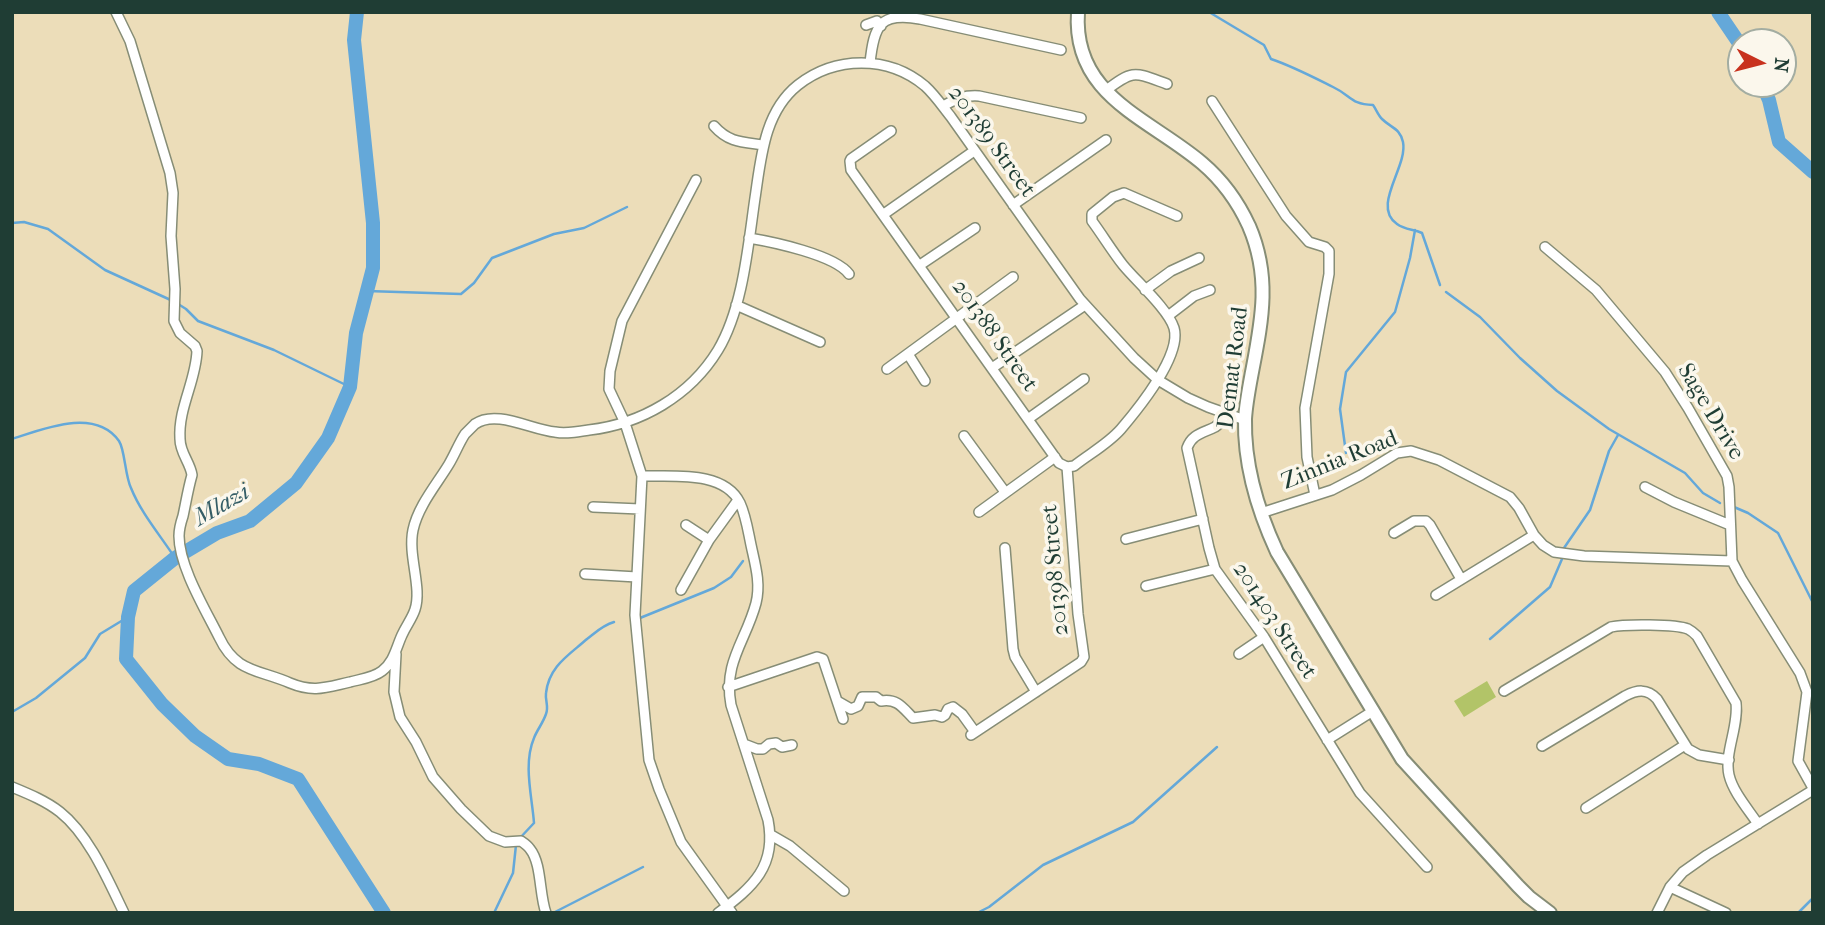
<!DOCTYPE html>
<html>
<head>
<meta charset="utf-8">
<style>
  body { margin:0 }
  #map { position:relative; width:1825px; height:925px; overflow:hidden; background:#ecddb9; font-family:"IM FELL French Canon",serif }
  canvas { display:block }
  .frame { position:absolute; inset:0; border:14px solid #1f3d34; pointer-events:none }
  .north { position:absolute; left:1727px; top:28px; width:70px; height:70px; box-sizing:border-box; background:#fbf7ec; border:2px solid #a3ada2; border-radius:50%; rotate:96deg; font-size:19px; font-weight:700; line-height:28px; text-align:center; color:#1f3d34 }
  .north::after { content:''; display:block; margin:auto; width:24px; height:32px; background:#c8321e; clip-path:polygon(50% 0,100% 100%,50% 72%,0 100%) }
</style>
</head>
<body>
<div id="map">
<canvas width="1825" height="925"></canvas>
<div class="frame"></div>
<div class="north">N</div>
</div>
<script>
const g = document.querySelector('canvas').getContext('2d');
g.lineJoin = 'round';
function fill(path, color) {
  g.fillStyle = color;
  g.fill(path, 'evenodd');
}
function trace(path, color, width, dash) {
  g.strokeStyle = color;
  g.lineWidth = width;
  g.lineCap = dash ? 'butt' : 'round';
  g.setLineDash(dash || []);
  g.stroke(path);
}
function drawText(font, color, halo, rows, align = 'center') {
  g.font = font + ' "IM FELL French Canon",serif';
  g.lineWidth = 7;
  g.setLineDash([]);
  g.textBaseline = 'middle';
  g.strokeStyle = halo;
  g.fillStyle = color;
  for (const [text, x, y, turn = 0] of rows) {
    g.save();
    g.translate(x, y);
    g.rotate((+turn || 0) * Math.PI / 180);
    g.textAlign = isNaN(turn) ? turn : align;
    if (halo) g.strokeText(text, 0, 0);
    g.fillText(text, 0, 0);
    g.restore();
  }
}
const green = new Path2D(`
  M 1487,681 L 1496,697 L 1464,717 L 1454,701 Z`);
const stream = new Path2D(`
  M 1209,12 L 1264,45 L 1271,59 C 1292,66 1313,77 1333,87 C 1352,96 1350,104 1373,105 C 1376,109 1378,115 1382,119 C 1391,128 1400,128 1403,142 C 1408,167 1371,206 1397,224 C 1405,230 1413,229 1422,233 L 1440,285
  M 12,223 L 24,222 L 48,229 L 105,270 L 175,302 L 186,309 L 198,321 L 274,350 L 350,387
  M 367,291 L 461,294 L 474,283 L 492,258 L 554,234 L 584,228 L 627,207
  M 1446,292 L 1480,317 L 1520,358 L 1557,391 L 1609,429 L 1685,473 L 1703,493 L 1720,503
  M 12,439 C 43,429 95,407 119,441 C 125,450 125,476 131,488 C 141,513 160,535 175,558
  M 1346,453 L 1340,409 L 1346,372 L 1395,312 L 1410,258 L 1415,230
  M 1734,507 L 1748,513 L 1778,533 L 1813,603
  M 1564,548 L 1590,510 L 1609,451 L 1618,435
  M 640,618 L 714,588 L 731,577 L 743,561
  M 1490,639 L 1550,587 L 1562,559
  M 12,712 L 36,698 L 85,658 L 100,634 L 128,617
  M 519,839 L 534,823 C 532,796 523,764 534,738 C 537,730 543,723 546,714 C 549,707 545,700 546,693 C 549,666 569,655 587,639 C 596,632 603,625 614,622
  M 494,913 L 513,873 L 516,845
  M 553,913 L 643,867
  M 977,913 L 989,907 L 1043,865 L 1133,822 L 1217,747
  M 1798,913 L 1813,898`);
const river = new Path2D(`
  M 357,12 L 354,40 L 373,223 L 373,268 L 356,333 L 350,387 L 328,438 L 296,483 L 250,521 L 217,533 L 175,558 L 134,591 L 128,617 L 126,659 L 162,704 L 195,736 L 228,759 L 259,764 L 298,779 L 384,913
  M 1718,12 L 1741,46
  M 1762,84 L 1769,100 L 1779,142 L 1813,172`);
const street = new Path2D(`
  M 116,12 L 130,41 L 170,173 L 173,193 L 171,236 L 175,289 L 174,321 L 180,333 L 195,346 L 197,351 C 196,381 178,408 180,439 C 180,453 190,462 192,475 C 188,489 186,502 183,516 C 181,522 179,528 179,536 C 179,566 205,609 219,637 C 236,673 258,669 290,683 C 314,693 327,687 350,682 C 361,679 373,678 382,671 C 394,662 396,648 402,635 C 410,618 418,613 417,591 C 416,571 409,549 413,530 C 418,506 437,484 449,464 C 455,454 459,443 465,434 C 466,433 474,425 475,424 C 496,409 532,430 555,432 C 566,434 577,432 589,430 C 641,424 690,396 718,350 C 743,308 748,246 755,198 C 761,158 764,112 798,85 C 835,56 888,55 925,86 C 935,95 943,107 951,117 L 1080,299 L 1134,358 L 1158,380 L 1188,398 L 1208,407 L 1245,420
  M 866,25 L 877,21 L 881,26
  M 870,63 C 874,25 880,12 920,19 L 1061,50
  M 1105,91 C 1134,69 1134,72 1167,84
  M 1212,101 L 1286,216 L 1309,242 L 1325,247 L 1329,251 L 1329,274 L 1305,408 L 1307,457 L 1315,495
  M 943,106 C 956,99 964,95 979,96 L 1081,118
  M 714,126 C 729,143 743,142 764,145
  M 891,131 L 851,159 L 850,161 L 851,170 L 1059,463 L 1067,467 L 1074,466 C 1089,454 1108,444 1121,429 C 1138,409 1182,355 1174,328 C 1168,309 1136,281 1123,265 C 1112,251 1103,236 1092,221 L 1092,214 L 1113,197 L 1124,193 L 1177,216
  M 696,180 L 622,321 L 610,371 L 609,389 L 625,423 L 642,476 L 635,615 L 649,760 L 659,789 L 681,842 L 732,913
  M 1013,205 L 1106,140
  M 884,214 L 974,151
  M 749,238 C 773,242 835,255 849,274
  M 1545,247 L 1596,290 L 1665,372 L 1688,408 L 1727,476 L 1729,487 L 1732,561 L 1742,580 L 1800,673 L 1807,692 L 1798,761 L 1813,788
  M 920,265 L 975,228
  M 1145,290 L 1171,271 L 1199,258
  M 736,305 L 820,342
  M 1168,316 L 1194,296 L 1210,290
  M 908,354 L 925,381
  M 992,368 L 1085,305
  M 887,369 L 1013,277
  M 1227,413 C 1223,419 1220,424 1215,427 C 1203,433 1192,434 1187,448 L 1209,548 L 1215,569 L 1264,637 L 1360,793 L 1427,867
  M 1028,419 L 1084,379
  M 964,436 L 1005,492
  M 642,476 C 673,477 724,470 740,503 C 746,516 748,531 751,545 C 755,564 761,583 756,603 C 746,641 723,662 731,705 L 768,820 C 777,866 753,887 718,913
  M 1645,487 L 1674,502 L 1730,525
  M 593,507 L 640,509
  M 979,512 L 1055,457
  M 1261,513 L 1332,490 L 1361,475 L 1397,453 L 1411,451 L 1439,460 L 1510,497 L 1519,508 L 1534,535 L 1543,545 L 1554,552 L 1584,556 L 1732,561
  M 686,525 L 709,540
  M 1394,533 L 1414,521 L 1426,521 L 1430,525 L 1461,579
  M 1126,539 L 1203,519
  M 1005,548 L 1013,649 L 1015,657 L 1036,692
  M 585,574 L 637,577
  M 1146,586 L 1215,569
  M 681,590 L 709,540 L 738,500
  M 1436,595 L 1534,535
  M 396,654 L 394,692 L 400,717 L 416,742 L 433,777 L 461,809 L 489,836 L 505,842 L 521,841 C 524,843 528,846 530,849 C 542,864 539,894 546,913
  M 1239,654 L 1264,637
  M 728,687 L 817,657 L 823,659 L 843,719
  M 1504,691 L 1611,627 C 1624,624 1676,624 1688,629 C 1692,631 1694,633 1697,636 L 1736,703 C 1739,726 1724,753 1729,775 C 1733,792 1748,809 1758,824
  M 837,701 L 851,709 L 858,706 L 862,697 L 876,697 L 881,701 C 897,698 903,708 913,718 L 935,715 L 942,717 L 945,715 L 948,709 L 953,707 L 962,714 L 975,732
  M 971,735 L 1081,662 L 1084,657 L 1078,614 L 1067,467
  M 1327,740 L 1373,711
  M 744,744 L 757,749 L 763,749 L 769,744 L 776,743 L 782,747 L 792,745
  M 1542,746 L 1625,696 C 1637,690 1647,688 1657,699 L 1688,749 L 1699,755 L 1729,760
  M 12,787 C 29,794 46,801 60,812 C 89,835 108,880 124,913
  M 1586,808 L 1685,745
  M 771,835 L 790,846 L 844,891
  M 1670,887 L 1726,913
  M 1657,913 L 1670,887 L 1683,872 L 1707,855 L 1813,790`);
const secondary = new Path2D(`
  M 1078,12 C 1072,96 1149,118 1202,163 C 1222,180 1238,202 1249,226 C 1271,277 1262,320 1252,372 C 1249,388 1246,403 1245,419 C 1244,466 1258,511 1277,552 L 1402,759 L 1518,886 L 1529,897 L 1550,913`);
const streetNames = [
  ["201389 Street",991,142,54],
  ["201388 Street",994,336,55],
  ["Demat Road",1234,368,-83],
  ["Sage Drive",1710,412,59],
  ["Zinnia Road",1340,461,-22],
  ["201398 Street",1056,570,-95],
  ["201403 Street",1274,621,57]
];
const waterNames = [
  ["Mlazi",222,506,-30]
];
fill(green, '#b2c468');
trace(stream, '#64a8d9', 2.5);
trace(river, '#64a8d9', 14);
trace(street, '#868d76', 12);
trace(secondary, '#868d76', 16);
trace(street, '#fff', 9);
trace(secondary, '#fff', 12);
drawText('23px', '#1f3d34', '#fbf7ec', streetNames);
drawText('italic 24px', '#345d66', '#fbf7ec', waterNames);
</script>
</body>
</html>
